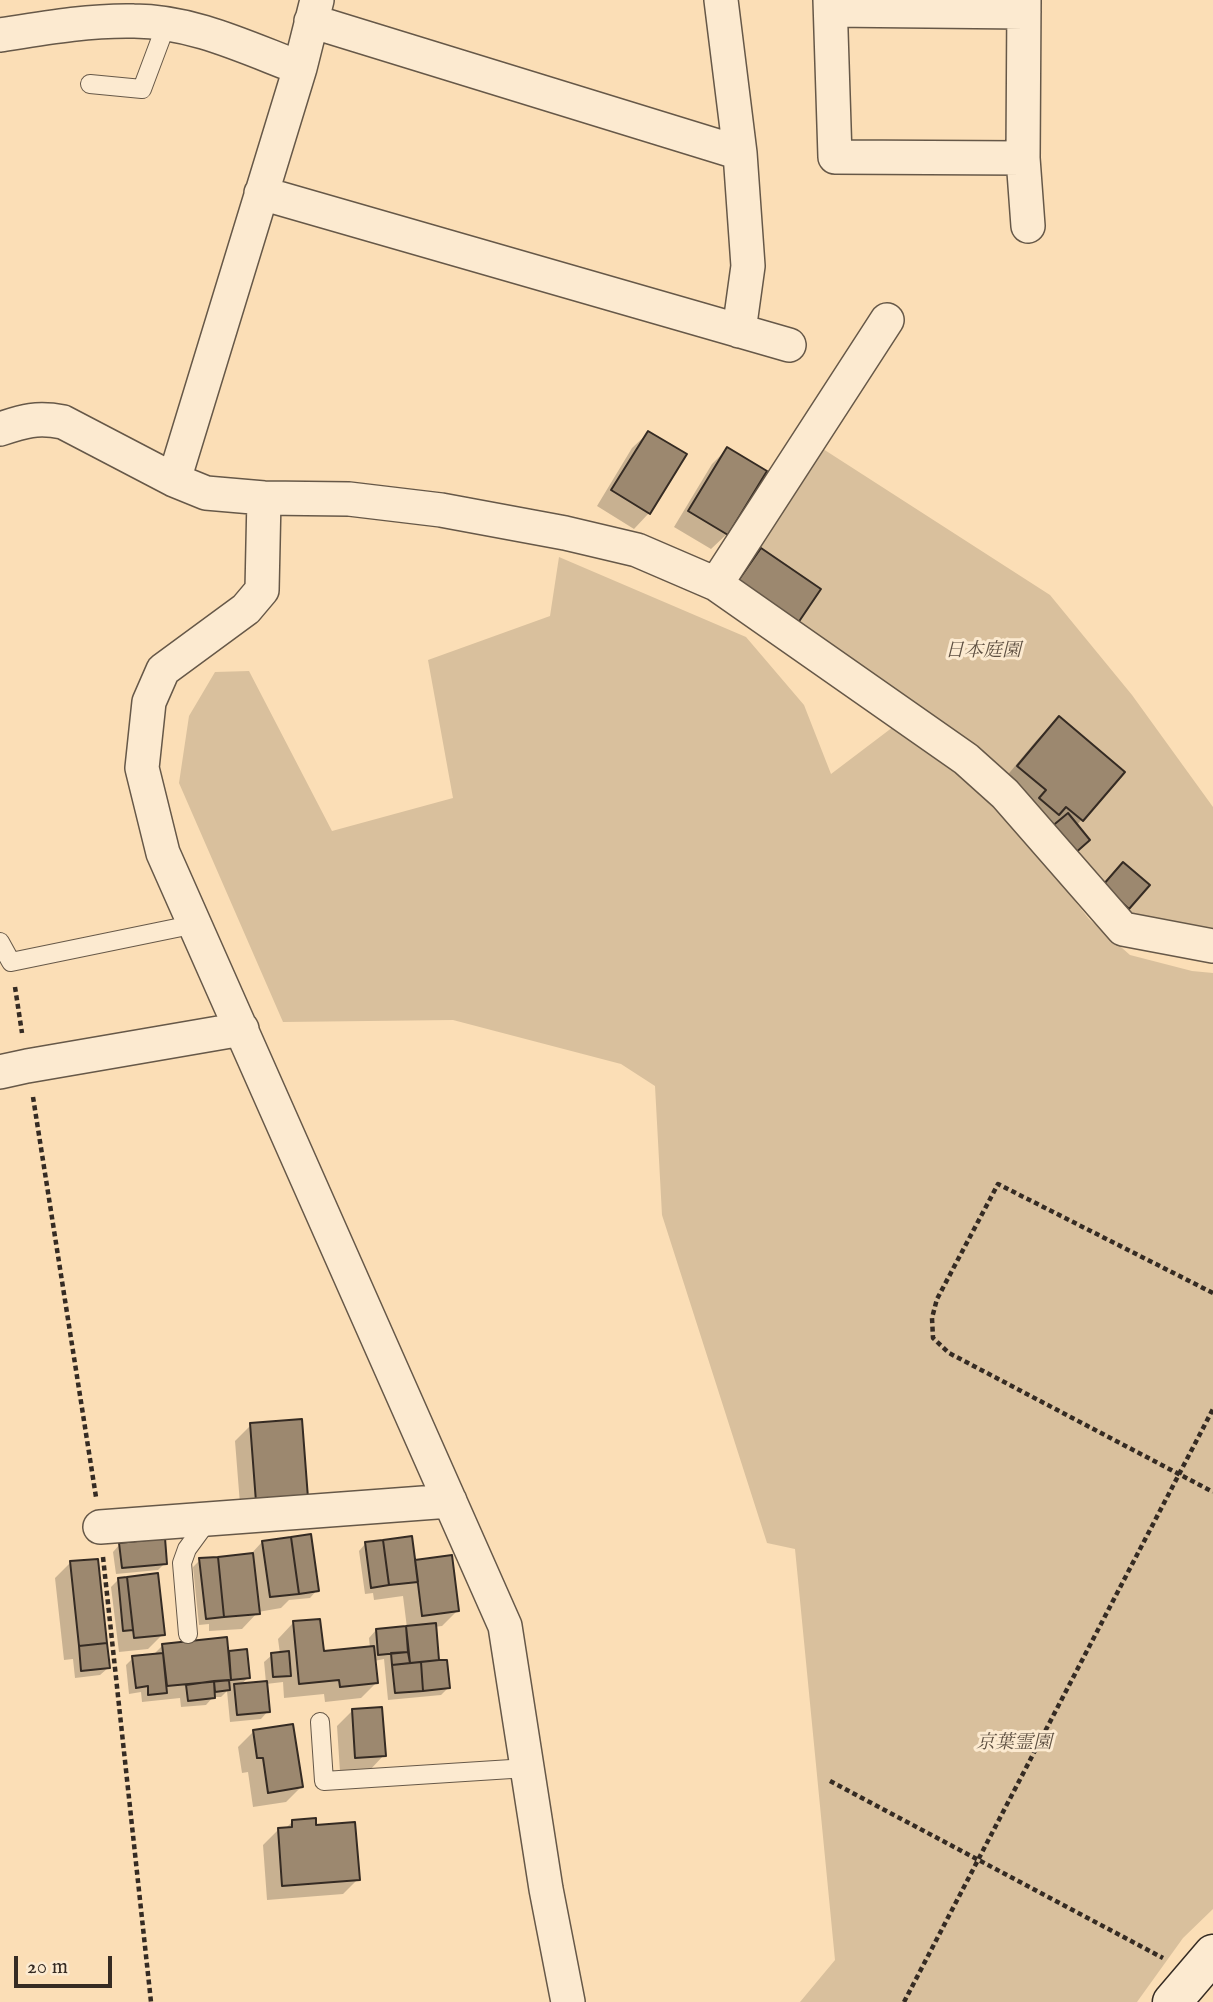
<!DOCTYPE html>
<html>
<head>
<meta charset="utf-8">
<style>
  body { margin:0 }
  #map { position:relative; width:1213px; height:2002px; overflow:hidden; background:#fbdeb6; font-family:"IM FELL English",serif }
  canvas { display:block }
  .scale { position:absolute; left:14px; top:1956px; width:98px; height:32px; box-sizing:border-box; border:4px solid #352b23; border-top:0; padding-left:9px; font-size:21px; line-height:24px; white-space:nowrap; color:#352b23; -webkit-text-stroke:5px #fcead0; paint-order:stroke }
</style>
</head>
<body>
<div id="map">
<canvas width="1213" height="2002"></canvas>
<div class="scale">20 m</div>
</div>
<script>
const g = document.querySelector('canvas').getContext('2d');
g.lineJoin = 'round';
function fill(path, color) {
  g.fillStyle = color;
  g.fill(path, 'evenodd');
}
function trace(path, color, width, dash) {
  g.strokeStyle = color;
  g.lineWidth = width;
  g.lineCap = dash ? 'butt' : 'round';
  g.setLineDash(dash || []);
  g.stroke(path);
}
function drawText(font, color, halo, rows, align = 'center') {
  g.font = font + ' "IM FELL English","Noto Serif JP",serif';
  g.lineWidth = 6;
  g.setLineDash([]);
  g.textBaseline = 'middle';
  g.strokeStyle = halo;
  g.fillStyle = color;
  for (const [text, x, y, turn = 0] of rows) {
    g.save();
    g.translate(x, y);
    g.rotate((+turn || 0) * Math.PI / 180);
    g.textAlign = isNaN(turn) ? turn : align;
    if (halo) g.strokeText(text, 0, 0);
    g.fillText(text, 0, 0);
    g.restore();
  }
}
const green = new Path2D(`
  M 820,447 L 1050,595 L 1132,695 L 1213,807 L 1213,932 L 1129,915 L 728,580 Z
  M 559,557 L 746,637 L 804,705 L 831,774 L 893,727 L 983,793 L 1015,825 L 1089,919 L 1130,955 L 1192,971 L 1213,973 L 1213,1909 L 1183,1938 L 1137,2002 L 800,2002 L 835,1960 L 795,1549 L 767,1543 L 662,1215 L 655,1086 L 621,1064 L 453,1020 L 283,1022 L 179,783 L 189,716 L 215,672 L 249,671 L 332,831 L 453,798 L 428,660 L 550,616 Z`);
const shadow = new Path2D(`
  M 648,433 L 684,455 L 649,513 L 634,529 L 597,506 L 632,448 Z
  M 727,449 L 727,534 L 711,549 L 674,527 L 712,464 Z
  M 1059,718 L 1122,772 L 1076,826 L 1081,847 L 995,790 L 1036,741 Z
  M 251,1425 L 307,1498 L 241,1517 L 235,1441 Z
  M 262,1542 L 317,1590 L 310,1598 L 289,1600 L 281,1608 L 258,1612 L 242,1629 L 209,1631 L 209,1624 L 199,1625 L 193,1567 L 200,1560 L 250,1555 Z
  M 366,1543 L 413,1562 L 457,1611 L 442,1626 L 434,1627 L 437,1662 L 448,1688 L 441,1695 L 388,1700 L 384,1659 L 374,1661 L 376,1683 L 361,1698 L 325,1702 L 324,1694 L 284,1698 L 283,1682 L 266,1684 L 268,1711 L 261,1719 L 230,1722 L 227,1691 L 221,1697 L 213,1697 L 206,1705 L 181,1707 L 180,1698 L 142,1702 L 141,1692 L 129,1694 L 126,1665 L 133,1658 L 152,1656 L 163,1645 L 227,1655 L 230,1652 L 248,1678 L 240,1685 L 266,1683 L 264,1662 L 272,1655 L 280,1654 L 278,1639 L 293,1623 L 322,1652 L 370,1648 L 369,1638 L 376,1630 L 407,1628 L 403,1596 L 374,1600 L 373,1593 L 365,1594 L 359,1551 Z
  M 120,1544 L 165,1563 L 158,1570 L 116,1574 L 113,1552 Z
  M 70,1563 L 108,1668 L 100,1675 L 75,1678 L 73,1659 L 64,1660 L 55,1578 Z
  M 157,1575 L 163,1634 L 148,1649 L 119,1652 L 111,1587 L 119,1579 Z
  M 352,1711 L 384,1755 L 369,1771 L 340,1772 L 337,1726 Z
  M 253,1732 L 301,1787 L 286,1802 L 253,1807 L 248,1772 L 242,1773 L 238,1747 Z
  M 292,1822 L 315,1827 L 358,1879 L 343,1894 L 267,1900 L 263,1845 L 278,1830 L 285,1829 Z`);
const building = new Path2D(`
  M 648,431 L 687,454 L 650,514 L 611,490 Z
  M 727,447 L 767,471 L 728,535 L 688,511 Z
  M 761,548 L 821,589 L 798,623 L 738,581 Z
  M 1059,716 L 1125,772 L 1083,821 L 1066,807 L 1059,815 L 1039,798 L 1046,790 L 1017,766 Z
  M 1068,813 L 1090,840 L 1073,855 L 1050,828 Z
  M 1123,862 L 1150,885 L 1129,909 L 1103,885 Z
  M 302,1419 L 308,1498 L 256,1502 L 250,1423 Z
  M 311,1534 L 319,1591 L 299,1594 L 291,1537 Z
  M 412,1536 L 418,1582 L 389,1585 L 383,1540 Z
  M 291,1537 L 299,1594 L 270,1597 L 262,1541 Z
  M 165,1538 L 167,1564 L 122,1568 L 119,1543 Z
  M 383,1540 L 389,1585 L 371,1588 L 365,1542 Z
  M 253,1553 L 260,1614 L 224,1617 L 218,1557 Z
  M 452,1555 L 459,1611 L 422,1616 L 415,1560 Z
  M 218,1557 L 224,1617 L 206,1619 L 199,1558 Z
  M 98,1559 L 107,1643 L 79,1646 L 70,1561 Z
  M 158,1573 L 165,1635 L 134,1638 L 127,1577 Z
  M 127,1577 L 133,1630 L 123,1631 L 118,1578 Z
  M 320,1619 L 324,1651 L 374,1646 L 378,1683 L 340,1687 L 339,1680 L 299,1684 L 293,1621 Z
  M 436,1623 L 439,1660 L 410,1663 L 406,1626 Z
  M 406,1626 L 408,1652 L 378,1655 L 376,1629 Z
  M 227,1637 L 231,1680 L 167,1686 L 162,1644 Z
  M 107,1643 L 110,1668 L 81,1671 L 79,1646 Z
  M 247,1649 L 250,1678 L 231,1680 L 229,1651 Z
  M 289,1651 L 291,1676 L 273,1677 L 271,1653 Z
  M 408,1652 L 410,1663 L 392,1665 L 391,1653 Z
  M 163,1653 L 167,1693 L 148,1695 L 148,1686 L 136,1688 L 132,1656 Z
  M 439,1660 L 447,1660 L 450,1688 L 423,1691 L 421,1662 Z
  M 421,1662 L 423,1691 L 395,1693 L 392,1665 Z
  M 229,1680 L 230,1690 L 215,1692 L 214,1681 Z
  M 214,1681 L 215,1698 L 188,1701 L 186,1685 Z
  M 267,1681 L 270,1712 L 237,1715 L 234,1684 Z
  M 382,1707 L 386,1756 L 355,1758 L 352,1709 Z
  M 293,1724 L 303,1787 L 268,1793 L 263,1758 L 257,1758 L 253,1730 Z
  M 316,1818 L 316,1825 L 355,1822 L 360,1880 L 282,1886 L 278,1828 L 292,1827 L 292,1820 Z`);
const path = new Path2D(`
  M 15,987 L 22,1033
  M 33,1097 L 96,1497
  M 1213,1293 L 998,1184 L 937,1299 L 932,1318 L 933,1338 L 949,1353 L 1213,1492
  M 103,1557 L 151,2002
  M 830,1781 L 1163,1958
  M 904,2002 L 1213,1409`);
const lane = new Path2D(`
  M 90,84 L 142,89 L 166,25
  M 0,942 L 11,962 L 196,924
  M 188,1634 L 182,1563 L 187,1549 L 209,1519
  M 320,1722 L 324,1781 L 527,1768`);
const street = new Path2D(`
  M 721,0 L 740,153 L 748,266 L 739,331
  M 830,0 L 835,157 L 1023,158
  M 1024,0 L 1023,158 L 1028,226
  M 831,10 L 1024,12
  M 311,21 L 740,153
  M 0,35 C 44,28 89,20 134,21 C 192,21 247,48 300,68
  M 261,193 L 789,345
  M 0,429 C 24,421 37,417 63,422 L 174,480 L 206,493 L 264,498 L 349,499 L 441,510 L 565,533 L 637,550 L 716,584 L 966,759 L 1005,794 L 1123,929 L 1213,946
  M 174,480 L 300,68 L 317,0
  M 264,498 L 262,590 L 246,609 L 163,670 L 149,702 L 142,768 L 163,853 L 505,1626 L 546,1889 L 568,2002
  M 716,584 L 887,320
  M 0,1072 L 27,1066 L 242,1029
  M 100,1527 L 450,1501`);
const secondary = new Path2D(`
  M 1172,2002 L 1213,1954`);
const parkNames = [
  ["日本庭園",983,652],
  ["京葉霊園",1014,1744]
];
fill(green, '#d9c09d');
fill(shadow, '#0003');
fill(building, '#9c886f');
trace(building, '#352b23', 2);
trace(lane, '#665848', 20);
trace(street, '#665848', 36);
trace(secondary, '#352b23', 41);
trace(path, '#352b23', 4.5, [5, 3.5]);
trace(lane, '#fcead0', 18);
trace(street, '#fcead0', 33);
trace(secondary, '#fcead0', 38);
drawText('italic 19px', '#5e5042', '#fcead0', parkNames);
</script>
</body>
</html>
